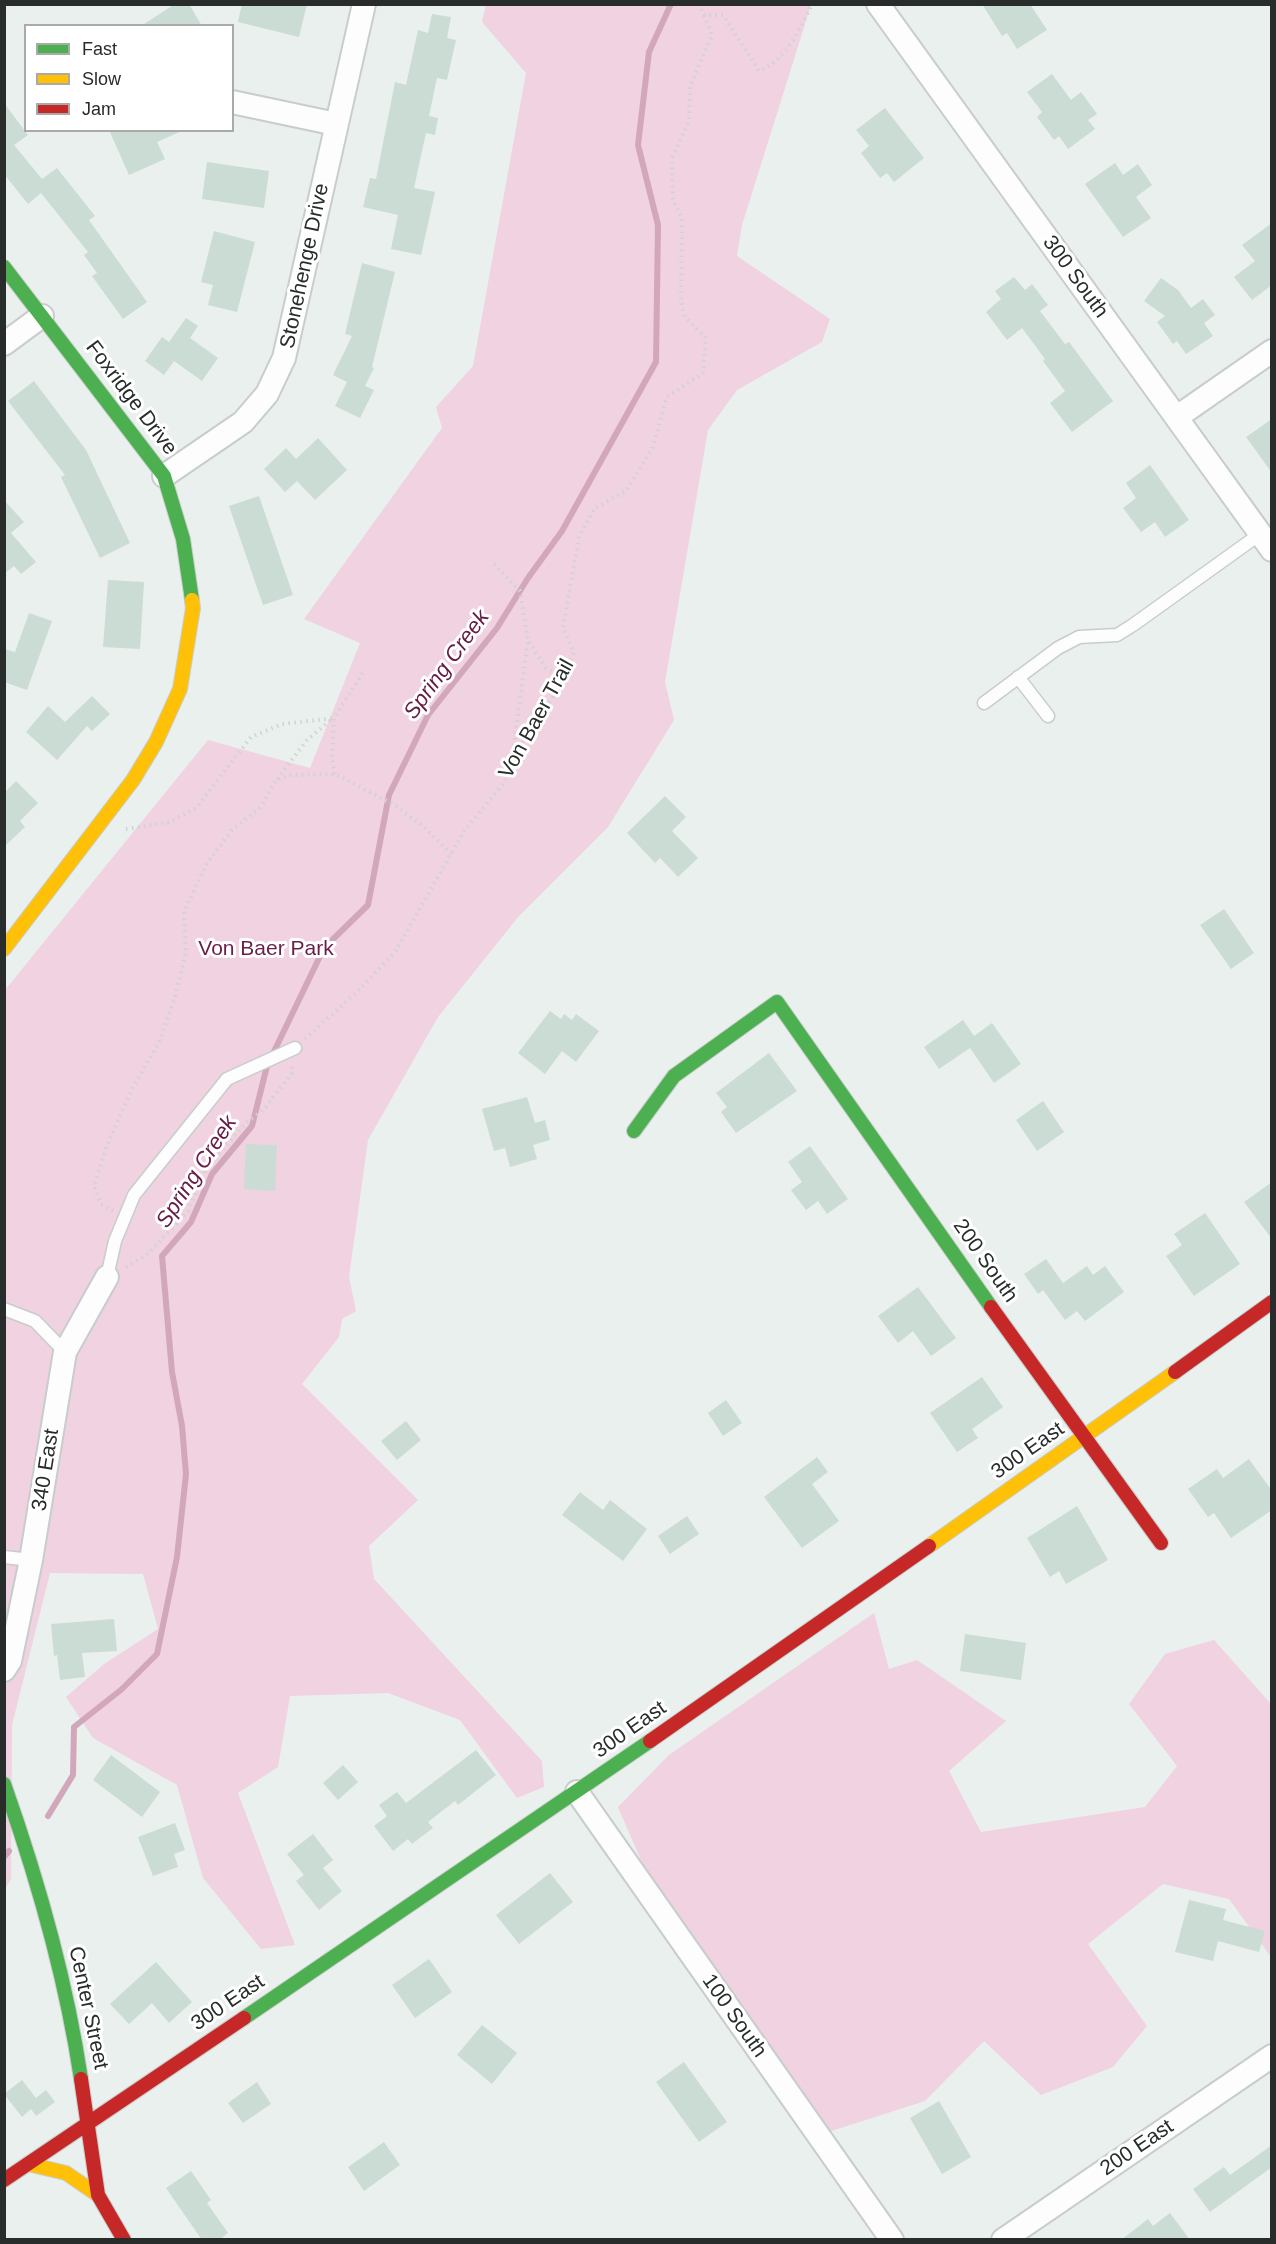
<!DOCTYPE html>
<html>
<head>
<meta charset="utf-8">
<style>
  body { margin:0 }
  #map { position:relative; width:1276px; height:2244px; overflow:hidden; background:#eaf0ed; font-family:Arial,sans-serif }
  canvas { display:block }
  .frame { position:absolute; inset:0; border:6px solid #282d2b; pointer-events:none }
  .legend { position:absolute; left:24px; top:24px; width:210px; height:108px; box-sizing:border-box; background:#fff; border:2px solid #a9abaa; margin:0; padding:8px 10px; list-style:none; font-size:18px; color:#282d2b }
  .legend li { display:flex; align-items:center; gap:12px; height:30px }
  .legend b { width:30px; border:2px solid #a9abaa }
</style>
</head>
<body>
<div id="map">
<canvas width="1276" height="2244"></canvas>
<div class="frame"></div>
<ul class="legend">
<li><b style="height:8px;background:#4caf50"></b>Fast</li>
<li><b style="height:8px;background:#ffc107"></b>Slow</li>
<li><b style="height:8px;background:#c62828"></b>Jam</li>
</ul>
</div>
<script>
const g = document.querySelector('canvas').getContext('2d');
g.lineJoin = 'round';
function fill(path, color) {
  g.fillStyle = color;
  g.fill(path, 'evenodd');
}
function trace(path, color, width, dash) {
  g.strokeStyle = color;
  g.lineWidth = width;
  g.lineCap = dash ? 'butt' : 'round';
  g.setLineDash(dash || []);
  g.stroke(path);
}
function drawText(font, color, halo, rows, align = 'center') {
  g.font = font + ' Arial,sans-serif';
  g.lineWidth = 6;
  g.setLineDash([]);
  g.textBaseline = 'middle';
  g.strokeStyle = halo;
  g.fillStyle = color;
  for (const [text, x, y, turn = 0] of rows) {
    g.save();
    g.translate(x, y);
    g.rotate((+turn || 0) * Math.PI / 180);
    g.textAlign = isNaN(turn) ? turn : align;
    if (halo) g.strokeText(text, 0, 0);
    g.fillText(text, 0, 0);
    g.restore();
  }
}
const green = new Path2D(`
  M 486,5 L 811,5 L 742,225 L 737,256 L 830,319 L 822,342 L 737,390 L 708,430 L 665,682 L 674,720 L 608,827 L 519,916 L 438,1017 L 368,1140 L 349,1277 L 356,1311 L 342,1319 L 339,1337 L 302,1384 L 418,1500 L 369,1546 L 374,1579 L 542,1761 L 544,1787 L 517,1798 L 460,1720 L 388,1693 L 290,1696 L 278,1767 L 238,1793 L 295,1945 L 261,1949 L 203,1878 L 177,1785 L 93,1738 L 66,1697 L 104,1664 L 158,1629 L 143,1574 L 50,1573 L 12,1725 L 11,1879 L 5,1889 L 5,990 L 208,740 L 310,768 L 360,643 L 304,619 L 442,428 L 436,407 L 473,366 L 526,73 L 482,22 Z
  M 874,1613 L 889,1669 L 917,1660 L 1006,1721 L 949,1771 L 981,1832 L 1145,1807 L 1177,1766 L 1129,1704 L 1165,1654 L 1214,1640 L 1271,1704 L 1271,1957 L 1229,1899 L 1163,1884 L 1088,1944 L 1147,2026 L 1113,2067 L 1041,2095 L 984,2041 L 925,2101 L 825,2133 L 655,1893 L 618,1807 L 669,1755 Z`);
const stream = new Path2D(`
  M 48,1816 L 73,1775 L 74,1727 L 122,1689 L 157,1654 L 177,1557 L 186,1474 L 182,1426 L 172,1372 L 162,1256 L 191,1222 L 212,1174 L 252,1126 L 267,1066 L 324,948 L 368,905 L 389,795 L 428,715 L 497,628 L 528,578 L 562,531 L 656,362 L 658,225 L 638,145 L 649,52 L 671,4
  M 4,1857 L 9,1851`);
const building = new Path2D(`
  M 175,4 L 189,4 L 202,26 L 141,26 Z
  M 242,4 L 307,4 L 299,37 L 238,22 Z
  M 982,4 L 1030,4 L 1047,30 L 1017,49 L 1007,33 L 1002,36 Z
  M 432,14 L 451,17 L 447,38 L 456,40 L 447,80 L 437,78 L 429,116 L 438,118 L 435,135 L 426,133 L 414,188 L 435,192 L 421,255 L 391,249 L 398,215 L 363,207 L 370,178 L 376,179 L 395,82 L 406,85 L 418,30 L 428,33 Z
  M 1052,74 L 1071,100 L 1081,92 L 1097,114 L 1088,120 L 1095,129 L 1068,149 L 1059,136 L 1054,140 L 1037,117 L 1042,112 L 1027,92 Z
  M 4,103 L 28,135 L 14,145 L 42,179 L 57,168 L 95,216 L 89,220 L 147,302 L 123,319 L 92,276 L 97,273 L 84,255 L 88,252 L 41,193 L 28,204 L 4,174 Z
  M 885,108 L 924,158 L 894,182 L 887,173 L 880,178 L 861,153 L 869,146 L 856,130 Z
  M 109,130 L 184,130 L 157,142 L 165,159 L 129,175 Z
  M 207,162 L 269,171 L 264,208 L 202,199 Z
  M 1115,163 L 1123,175 L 1138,164 L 1152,185 L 1136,197 L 1151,218 L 1123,237 L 1085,184 Z
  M 1272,223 L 1272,285 L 1252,300 L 1234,277 L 1255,261 L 1242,245 Z
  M 214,231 L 255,242 L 237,312 L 208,305 L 213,285 L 201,282 Z
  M 362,263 L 395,272 L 372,367 L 374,368 L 365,386 L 374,390 L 360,418 L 335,406 L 347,382 L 333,375 L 352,336 L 345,334 Z
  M 1014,277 L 1025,290 L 1032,284 L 1048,305 L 1040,311 L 1065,344 L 1069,342 L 1113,401 L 1072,432 L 1050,403 L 1065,391 L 1043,361 L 1045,359 L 1022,328 L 1007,340 L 986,312 L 1001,299 L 995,291 Z
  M 1161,278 L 1178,290 L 1191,308 L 1203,299 L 1215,315 L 1204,323 L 1213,336 L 1186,354 L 1177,341 L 1173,344 L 1157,322 L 1165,316 L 1144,301 Z
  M 186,318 L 198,326 L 190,338 L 218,358 L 202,381 L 174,361 L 164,375 L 145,361 L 162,337 L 169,342 Z
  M 34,381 L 86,450 L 130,543 L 100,558 L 61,477 L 65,475 L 8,401 Z
  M 1272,419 L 1272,473 L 1246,437 Z
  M 318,438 L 347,470 L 315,500 L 297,481 L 285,492 L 264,469 L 286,448 L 296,459 Z
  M 1150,465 L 1189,520 L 1165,537 L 1155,522 L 1141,532 L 1123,508 L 1136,498 L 1126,483 Z
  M 259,496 L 293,595 L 263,605 L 229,506 Z
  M 4,500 L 24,522 L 11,533 L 36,562 L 21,574 L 14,566 L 4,574 Z
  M 108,580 L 144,582 L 140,649 L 103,647 Z
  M 29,613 L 52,621 L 27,690 L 4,682 L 4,649 L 15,652 Z
  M 92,696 L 110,714 L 92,731 L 87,726 L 57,760 L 26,732 L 48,706 L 65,722 Z
  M 16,781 L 38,803 L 20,821 L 25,827 L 4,847 L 4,793 Z
  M 665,796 L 686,817 L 672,831 L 698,858 L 678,877 L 660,858 L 655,863 L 627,833 Z
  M 1224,909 L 1254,953 L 1231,969 L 1200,925 Z
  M 550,1011 L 561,1019 L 564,1014 L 572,1020 L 576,1014 L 599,1031 L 576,1062 L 562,1051 L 545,1074 L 518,1053 Z
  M 963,1020 L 974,1036 L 992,1023 L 1021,1064 L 994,1083 L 970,1048 L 939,1069 L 924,1047 Z
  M 769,1053 L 797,1091 L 736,1133 L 721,1112 L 727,1107 L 716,1093 Z
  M 527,1097 L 535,1123 L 545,1120 L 550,1140 L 533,1145 L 537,1159 L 510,1167 L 505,1148 L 494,1151 L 482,1109 Z
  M 1043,1101 L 1064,1132 L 1037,1151 L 1016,1120 Z
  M 246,1144 L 277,1145 L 275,1191 L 244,1189 Z
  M 810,1146 L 848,1199 L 827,1214 L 818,1201 L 806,1210 L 791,1190 L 802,1182 L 788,1162 Z
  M 1272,1182 L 1272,1239 L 1244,1202 Z
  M 1205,1213 L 1240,1264 L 1194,1296 L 1166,1256 L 1182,1245 L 1174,1234 Z
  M 1046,1259 L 1063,1283 L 1087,1266 L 1093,1275 L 1105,1266 L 1124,1292 L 1085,1321 L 1077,1311 L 1065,1320 L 1043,1290 L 1038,1294 L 1024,1274 Z
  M 918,1287 L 956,1338 L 931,1356 L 913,1331 L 898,1343 L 878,1316 Z
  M 982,1377 L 1003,1407 L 972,1429 L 978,1438 L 957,1452 L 930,1413 Z
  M 726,1400 L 742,1423 L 723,1436 L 708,1413 Z
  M 406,1421 L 421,1440 L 397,1460 L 381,1441 Z
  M 817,1457 L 828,1472 L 812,1484 L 839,1521 L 802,1548 L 764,1497 Z
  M 1249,1459 L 1272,1491 L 1272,1510 L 1231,1538 L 1214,1513 L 1208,1517 L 1188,1489 L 1217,1469 L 1223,1478 Z
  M 580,1492 L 603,1510 L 610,1500 L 647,1529 L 623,1561 L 562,1515 Z
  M 1077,1506 L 1108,1560 L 1066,1584 L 1059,1571 L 1050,1577 L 1027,1538 Z
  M 687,1516 L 699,1534 L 670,1554 L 658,1536 Z
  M 114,1619 L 117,1651 L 82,1653 L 85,1677 L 60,1680 L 57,1655 L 54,1656 L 51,1624 Z
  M 965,1634 L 1026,1643 L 1021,1680 L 960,1671 Z
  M 476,1750 L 496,1775 L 458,1805 L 455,1801 L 428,1822 L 433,1828 L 412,1844 L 408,1839 L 393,1851 L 374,1826 L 387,1816 L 379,1805 L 397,1792 L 406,1803 Z
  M 111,1755 L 160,1792 L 142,1817 L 93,1780 Z
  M 343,1765 L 358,1782 L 338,1800 L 323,1783 Z
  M 175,1823 L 185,1850 L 174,1854 L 178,1867 L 153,1876 L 138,1837 Z
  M 313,1834 L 333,1860 L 323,1868 L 342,1891 L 319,1910 L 296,1881 L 304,1875 L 287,1854 Z
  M 550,1873 L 573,1902 L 519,1944 L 496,1915 Z
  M 1189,1900 L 1226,1909 L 1223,1920 L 1265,1931 L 1259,1952 L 1218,1941 L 1213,1961 L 1175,1952 Z
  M 429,1959 L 452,1992 L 415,2018 L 392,1985 Z
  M 156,1962 L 192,2002 L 169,2023 L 152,2003 L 129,2024 L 110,2004 Z
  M 482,2025 L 517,2053 L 492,2084 L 457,2055 Z
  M 684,2062 L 727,2122 L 699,2142 L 656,2082 Z
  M 22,2080 L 36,2098 L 46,2090 L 55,2102 L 36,2116 L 31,2109 L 22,2117 L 4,2094 Z
  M 257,2082 L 271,2104 L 243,2123 L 228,2103 Z
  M 939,2101 L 971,2157 L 942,2174 L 910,2118 Z
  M 384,2142 L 400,2165 L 364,2191 L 348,2167 Z
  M 1272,2145 L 1272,2167 L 1210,2212 L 1193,2189 L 1224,2167 L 1230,2175 Z
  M 191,2171 L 211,2200 L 207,2203 L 228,2233 L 219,2240 L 202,2240 L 166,2188 Z
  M 1170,2213 L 1190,2240 L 1121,2240 L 1148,2219 L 1153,2226 Z`);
const path = new Path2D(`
  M 698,4 L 704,15 L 723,15 L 759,71 C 785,61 801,28 812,4
  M 494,564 L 520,591 L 528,641 L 513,752
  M 529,642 L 546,668 L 562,678
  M 335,774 L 332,759 L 334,718 L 364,671
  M 277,779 L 307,740 L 332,719
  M 126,829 L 170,822 L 196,808 L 251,737 L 282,724 L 334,718
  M 305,1039 L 361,988 L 395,952 L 464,831 L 504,783 L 513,756 L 557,691 L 574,653 L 563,628 L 579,537 L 595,508 L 626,491 L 652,449 L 667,397 L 703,373 L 706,338 L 685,317 L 681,302 L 682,218 L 673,201 L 672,158 L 689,121 L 690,86 L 712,35 L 704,15
  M 113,1211 L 101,1204 L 94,1186 L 106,1148 L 132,1089 L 159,1042 L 174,1000 L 186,952 L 184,911 L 208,862 L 232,830 L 261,807 L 276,780 L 289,775 L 335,774 L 396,806 L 423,826 L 451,854
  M 126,1267 L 148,1254 L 188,1211 L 206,1169 L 246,1123 L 264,1109 L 292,1073 L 292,1066`);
const lane = new Path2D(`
  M 1018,677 L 1048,716
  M 984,703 L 1058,648 L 1079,637 L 1117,635 L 1133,625 L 1260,534
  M 107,1277 L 115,1241 L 134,1195 L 227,1079 L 295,1048
  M 4,1309 L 35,1321 L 65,1352
  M 4,1557 L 31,1560`);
const street = new Path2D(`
  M 878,4 L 1272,550
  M 232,102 L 336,124
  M 4,344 L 42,316
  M 1177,417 L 1272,351
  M 164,476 L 243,422 L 267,394 L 284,358 L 364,4
  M 4,1670 L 10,1661 L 31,1560 L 65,1352 L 107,1277
  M 577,1792 L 892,2240
  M 1003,2240 L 1272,2056`);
const fast = new Path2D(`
  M 4,267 L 164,476 L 183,539 L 192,600
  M 634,1131 L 674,1076 L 777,1002 L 991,1307
  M 4,1784 C 38,1880 66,1978 81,2079
  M 244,2018 L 650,1741`);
const slow = new Path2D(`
  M 4,949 L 133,780 L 156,742 L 180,689 L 193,608 L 192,600
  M 929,1546 L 1175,1372
  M 28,2164 L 66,2173 L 98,2195`);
const jam = new Path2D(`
  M 991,1307 L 1161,1543
  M 1175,1372 L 1272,1302
  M 650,1741 L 929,1546
  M 81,2079 L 98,2195 L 124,2240
  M 4,2180 L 244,2018`);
const streetNames = [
  ["Stonehenge Drive",305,266,-78],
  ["300 South",1075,277,54],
  ["Foxridge Drive",131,398,53],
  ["Von Baer Trail",537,719,-61],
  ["200 South",985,1261,55],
  ["300 East",1028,1451,-35],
  ["340 East",46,1470,-81],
  ["300 East",630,1730,-35],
  ["300 East",228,2003,-34],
  ["Center Street",88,2008,78],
  ["100 South",734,2016,55],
  ["200 East",1137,2148,-34]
];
const parkNames = [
  ["Von Baer Park",266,949]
];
const waterNames = [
  ["Spring Creek",447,665,-54],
  ["Spring Creek",197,1172,-57]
];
fill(green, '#f0d2e0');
trace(stream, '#d2a7bb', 6);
fill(building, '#cbdcd4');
trace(lane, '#c8cdcb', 15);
trace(street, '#c8cdcb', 26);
trace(fast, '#c8cdcb', 16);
trace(slow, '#c8cdcb', 16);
trace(jam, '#c8cdcb', 16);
trace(path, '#d0d3d2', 4, [1.5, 4.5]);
trace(lane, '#fcfdfc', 12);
trace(street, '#fcfdfc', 22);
trace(fast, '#4caf50', 14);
trace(slow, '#ffc107', 14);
trace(jam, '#c62828', 14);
drawText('21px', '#282d2b', '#fff', streetNames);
drawText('21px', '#6a1e48', '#fff', parkNames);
drawText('italic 22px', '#661a45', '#fff', waterNames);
</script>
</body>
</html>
